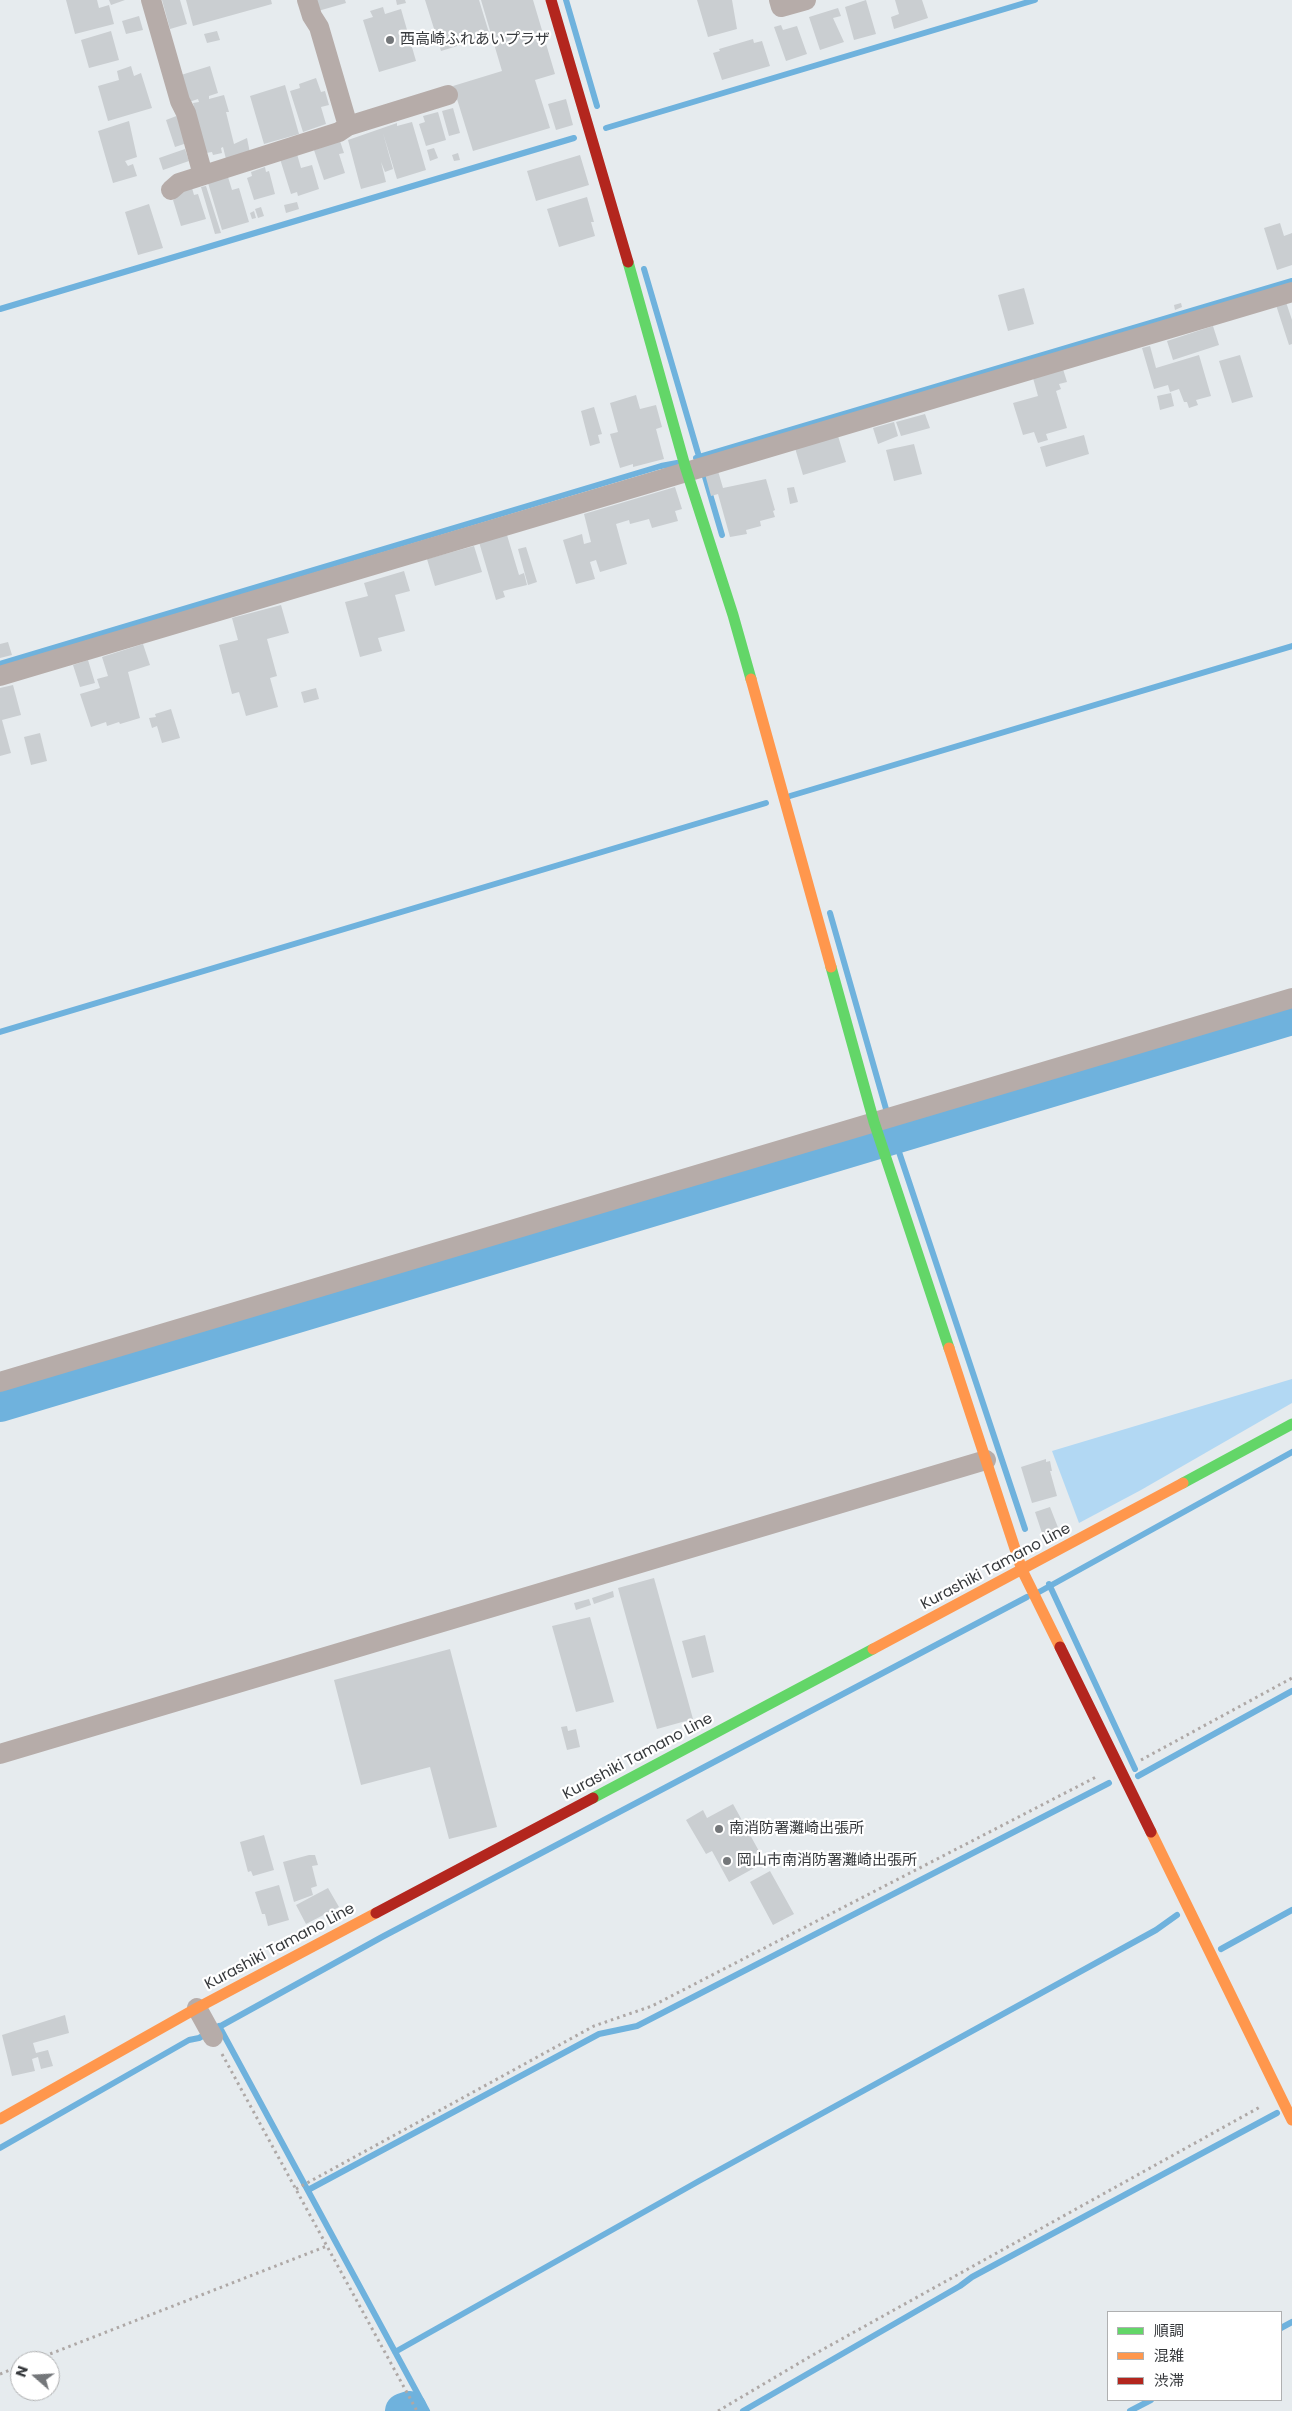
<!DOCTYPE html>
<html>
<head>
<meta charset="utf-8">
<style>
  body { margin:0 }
  #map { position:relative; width:1292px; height:2411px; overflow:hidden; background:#e6ebee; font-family:Poppins,"Noto Sans JP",sans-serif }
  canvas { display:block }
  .legend { position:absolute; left:1107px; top:2311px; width:175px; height:90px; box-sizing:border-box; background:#fff; border:1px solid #afb0b1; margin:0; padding:6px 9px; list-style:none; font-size:15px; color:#36393c }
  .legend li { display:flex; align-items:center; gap:10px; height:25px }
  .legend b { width:25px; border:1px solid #afb0b1 }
  .north { position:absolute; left:10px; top:2351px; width:50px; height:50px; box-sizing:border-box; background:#fff; border:1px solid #afb0b1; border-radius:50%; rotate:289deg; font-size:14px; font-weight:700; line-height:20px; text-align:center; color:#36393c }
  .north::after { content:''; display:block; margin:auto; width:18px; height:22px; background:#74777a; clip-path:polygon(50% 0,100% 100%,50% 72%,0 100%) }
</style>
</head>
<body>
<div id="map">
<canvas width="1292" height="2411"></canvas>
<ul class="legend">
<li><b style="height:6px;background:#63d668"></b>順調</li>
<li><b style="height:6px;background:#ff974d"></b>混雑</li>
<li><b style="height:6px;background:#b3261e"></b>渋滞</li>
</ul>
<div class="north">N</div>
</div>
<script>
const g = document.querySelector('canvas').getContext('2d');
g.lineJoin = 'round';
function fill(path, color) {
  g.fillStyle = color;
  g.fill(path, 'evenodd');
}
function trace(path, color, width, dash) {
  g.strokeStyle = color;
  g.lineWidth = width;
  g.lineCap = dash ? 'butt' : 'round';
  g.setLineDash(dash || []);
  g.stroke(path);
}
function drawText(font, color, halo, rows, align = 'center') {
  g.font = font + ' Poppins,"Noto Sans JP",sans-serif';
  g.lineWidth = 4.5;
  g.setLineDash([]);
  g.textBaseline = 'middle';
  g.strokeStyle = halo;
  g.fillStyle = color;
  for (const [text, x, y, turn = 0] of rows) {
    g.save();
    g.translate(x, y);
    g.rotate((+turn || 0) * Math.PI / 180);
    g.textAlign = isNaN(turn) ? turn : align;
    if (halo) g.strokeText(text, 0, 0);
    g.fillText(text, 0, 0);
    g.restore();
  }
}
const green = new Path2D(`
  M 1292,1379 L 1292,1403 L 1141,1490 L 1079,1523 L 1052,1451 Z`);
const stream = new Path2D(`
  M 566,0 L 597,106
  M 606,128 L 1035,0
  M 644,269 L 722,535
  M 0,309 L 574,138
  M 696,458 L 1292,281
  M 0,664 L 661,466 L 677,463
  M 790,796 L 1292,646
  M 830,913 L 894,1137 L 1025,1529
  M 0,1032 L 766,803
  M 1049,1584 L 1135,1769
  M 1039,1592 L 1292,1452
  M 1138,1776 L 1292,1691
  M 1221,1949 L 1292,1910
  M 219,2026 L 427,2411
  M 0,2148 L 189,2040 L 199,2038 L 382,1937 L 1027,1597
  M 308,2190 L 599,2034 L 637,2026 L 1109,1783
  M 1281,2328 L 1292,2322
  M 395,2352 L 699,2181 L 1156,1930 L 1177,1915
  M 743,2411 L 960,2286 L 972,2277 L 1277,2113
  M 1130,2411 L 1151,2400`);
const river = new Path2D(`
  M 0,1404 L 1292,1017
  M 403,2411 L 409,2409`);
const building = new Path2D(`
  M 66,0 L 97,0 L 99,8 L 109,5 L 114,24 L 75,34 Z
  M 109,0 L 125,0 L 111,5 Z
  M 162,0 L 180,0 L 187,24 L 170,29 Z
  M 186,0 L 271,0 L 272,4 L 193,26 Z
  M 314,0 L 345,0 L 346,3 L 318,11 Z
  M 396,0 L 405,0 L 406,3 L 397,5 Z
  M 425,0 L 479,0 L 490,36 L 441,51 Z
  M 481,0 L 533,0 L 555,74 L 535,80 L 550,128 L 473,151 L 453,86 L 502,71 Z
  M 697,0 L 732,0 L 737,29 L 708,37 Z
  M 866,0 L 876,34 L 854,40 L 845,7 Z
  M 895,0 L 922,0 L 928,18 L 894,29 L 891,17 L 899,14 Z
  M 383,7 L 385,14 L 401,9 L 416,61 L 379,72 L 363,20 L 373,17 L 370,11 Z
  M 838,8 L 841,16 L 833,18 L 844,42 L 820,50 L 809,17 Z
  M 139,16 L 143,30 L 126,34 L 122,21 Z
  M 781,25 L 783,30 L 797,26 L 807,54 L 786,61 L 774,27 Z
  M 111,31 L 119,60 L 89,68 L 81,40 Z
  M 217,31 L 220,40 L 207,43 L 204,34 Z
  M 753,39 L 754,43 L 762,41 L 770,66 L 722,80 L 713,53 L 720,51 L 719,49 Z
  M 131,66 L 134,76 L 141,73 L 152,108 L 108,121 L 98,86 L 119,80 L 117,71 Z
  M 210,66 L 218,93 L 209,96 L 209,99 L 224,95 L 229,112 L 226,112 L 234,144 L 247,138 L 250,153 L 226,159 L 223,147 L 221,148 L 222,153 L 213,155 L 212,152 L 206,153 L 193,103 L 199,102 L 198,99 L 189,102 L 181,75 Z
  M 316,78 L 321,92 L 325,91 L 329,105 L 321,107 L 326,124 L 303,132 L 290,91 L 300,88 L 299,84 Z
  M 285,85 L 299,134 L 264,144 L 250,96 Z
  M 566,99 L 573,125 L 556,130 L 548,104 Z
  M 453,108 L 460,133 L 449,136 L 442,111 Z
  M 438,112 L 446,140 L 426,146 L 419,124 L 425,122 L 423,116 Z
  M 179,115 L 187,143 L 175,147 L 166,120 Z
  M 129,121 L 137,157 L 125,161 L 128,166 L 133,164 L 137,176 L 113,183 L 98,131 Z
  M 412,122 L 426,170 L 397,179 L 383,133 L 393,169 L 385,172 L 381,162 L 386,182 L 361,189 L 348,140 L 397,123 L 397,126 Z
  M 340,141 L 344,153 L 339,154 L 345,173 L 324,180 L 314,150 Z
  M 434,148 L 438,158 L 430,161 L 427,150 Z
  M 185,149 L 189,161 L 163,170 L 159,158 Z
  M 458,153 L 460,160 L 454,161 L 452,155 Z
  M 297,154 L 301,168 L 312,165 L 319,189 L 298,196 L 297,192 L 291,194 L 280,159 Z
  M 580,155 L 589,185 L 536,201 L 527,171 Z
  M 265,167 L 266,172 L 269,171 L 275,194 L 254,200 L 247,178 L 252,176 L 251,172 Z
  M 228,177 L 232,190 L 239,188 L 249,222 L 222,230 L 208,183 Z
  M 206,186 L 221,233 L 215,234 L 201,187 Z
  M 192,188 L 194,195 L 198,194 L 206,219 L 181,226 L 173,200 L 175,199 L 173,193 Z
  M 587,197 L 594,222 L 591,222 L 595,236 L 559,247 L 547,209 Z
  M 297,202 L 299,209 L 286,213 L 284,205 Z
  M 149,204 L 163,248 L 138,255 L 125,212 Z
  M 261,207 L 264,216 L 258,218 L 255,209 Z
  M 254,211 L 256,218 L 252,219 L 250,213 Z
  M 1280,223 L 1284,236 L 1292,233 L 1292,265 L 1277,270 L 1264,228 Z
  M 1024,288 L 1034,324 L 1008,331 L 998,295 Z
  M 1286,302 L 1292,320 L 1292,344 L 1289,345 L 1276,305 Z
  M 1181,303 L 1182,307 L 1175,310 L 1174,305 Z
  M 1213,326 L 1219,345 L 1173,360 L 1167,341 Z
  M 1150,346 L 1156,368 L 1199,355 L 1211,396 L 1196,400 L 1198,405 L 1189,408 L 1187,402 L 1184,402 L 1179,389 L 1170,392 L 1168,385 L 1154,389 L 1142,348 Z
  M 1240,355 L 1253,397 L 1232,403 L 1219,361 Z
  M 1063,369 L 1067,382 L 1059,384 L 1061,389 L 1056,391 L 1067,428 L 1046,434 L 1048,440 L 1038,443 L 1034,432 L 1023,435 L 1013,403 L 1038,396 L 1033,378 Z
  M 1171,393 L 1174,406 L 1160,410 L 1157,396 Z
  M 636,395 L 640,409 L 656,405 L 662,427 L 656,429 L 664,459 L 633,467 L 633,464 L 620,468 L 610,434 L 618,432 L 610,403 Z
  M 594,407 L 602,434 L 598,435 L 600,443 L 590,446 L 581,411 Z
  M 925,414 L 930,428 L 901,436 L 896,422 Z
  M 894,422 L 898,436 L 878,444 L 873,428 Z
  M 1084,435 L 1089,454 L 1046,467 L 1040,447 Z
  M 838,436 L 846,462 L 803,475 L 795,448 Z
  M 914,444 L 922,474 L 894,481 L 886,450 Z
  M 718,471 L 723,488 L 766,479 L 775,510 L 773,511 L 775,517 L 760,521 L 761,526 L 746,530 L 747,534 L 730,537 L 718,494 L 711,496 L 705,474 Z
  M 675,487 L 682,509 L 675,511 L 678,521 L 652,528 L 649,519 L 630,524 L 629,520 L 616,524 L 627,564 L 600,572 L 596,560 L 590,562 L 595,579 L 576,584 L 563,540 L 582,534 L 584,544 L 591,542 L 584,514 Z
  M 794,487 L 798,502 L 790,504 L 787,488 Z
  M 507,535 L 519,575 L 524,573 L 527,585 L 503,591 L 505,597 L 496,600 L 479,542 Z
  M 474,546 L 482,572 L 435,586 L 427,559 Z
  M 526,547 L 537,582 L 528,585 L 518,549 Z
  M 404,571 L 410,591 L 395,595 L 405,631 L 378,638 L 382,651 L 360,657 L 345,602 L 368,596 L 364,583 Z
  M 281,605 L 289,633 L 267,639 L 277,676 L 270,678 L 278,707 L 246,716 L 239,692 L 232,694 L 219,645 L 238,640 L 232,618 Z
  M 8,642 L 12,655 L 0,658 L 0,644 Z
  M 143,644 L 150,665 L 128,672 L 140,718 L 120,724 L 119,722 L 107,726 L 106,722 L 91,727 L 80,694 L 100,688 L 97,679 L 108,676 L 102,657 Z
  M 88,660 L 95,683 L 80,687 L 73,665 Z
  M 13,685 L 21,715 L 2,720 L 11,753 L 0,756 L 0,688 Z
  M 316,688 L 319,699 L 304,703 L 301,692 Z
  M 171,709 L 180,738 L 162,743 L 157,726 L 152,728 L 149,718 L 156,717 L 155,714 Z
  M 40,733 L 47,761 L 31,765 L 24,737 Z
  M 1046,1459 L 1046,1462 L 1050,1461 L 1052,1471 L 1050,1471 L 1057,1496 L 1032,1503 L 1021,1467 Z
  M 1050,1507 L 1059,1530 L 1043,1536 L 1035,1512 Z
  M 654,1578 L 693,1719 L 657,1729 L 618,1588 Z
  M 613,1591 L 614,1597 L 594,1604 L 592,1598 Z
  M 589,1599 L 591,1605 L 576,1610 L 574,1603 Z
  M 590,1617 L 614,1702 L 576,1712 L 552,1626 Z
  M 705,1635 L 714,1672 L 692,1678 L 682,1641 Z
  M 450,1649 L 497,1827 L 449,1839 L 430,1767 L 361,1785 L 334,1680 Z
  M 567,1726 L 568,1731 L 576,1729 L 580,1747 L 567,1750 L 561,1727 Z
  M 733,1804 L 765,1862 L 729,1882 L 712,1851 L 706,1854 L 686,1820 L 703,1810 L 707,1818 Z
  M 264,1835 L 274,1870 L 253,1876 L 251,1871 L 248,1872 L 240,1842 Z
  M 309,1855 L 315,1855 L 318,1865 L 312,1866 L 317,1886 L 311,1888 L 313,1895 L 294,1902 L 283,1862 Z
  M 770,1871 L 794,1914 L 773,1925 L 750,1882 Z
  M 279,1885 L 289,1920 L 268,1926 L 265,1914 L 262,1914 L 255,1892 Z
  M 328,1888 L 339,1907 L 306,1924 L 296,1905 Z
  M 65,2015 L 69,2033 L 33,2043 L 36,2053 L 48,2050 L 53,2066 L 41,2069 L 38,2057 L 32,2059 L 35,2071 L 12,2076 L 2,2035 Z`);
const path = new Path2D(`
  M 1141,1760 L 1292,1678
  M 222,2054 L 417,2411
  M 296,2189 L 594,2026 L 652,2006 L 1098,1776
  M 32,2361 L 327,2246
  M 0,2374 L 20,2366
  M 718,2411 L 811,2356 L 1260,2107`);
const street = new Path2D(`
  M 151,0 L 180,101 L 186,113 L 203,175
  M 307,0 L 312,16 L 319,27 L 348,126
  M 779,0 L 781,7 L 806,0
  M 171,190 L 179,183 L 339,132 L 348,126 L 448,95
  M 0,676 L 1292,292
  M 0,1382 L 1292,998
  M 0,1754 L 986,1460
  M 197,2008 L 213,2037`);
const fast = new Path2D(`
  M 628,262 L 685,466 L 733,615 L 751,679
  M 831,967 L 874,1122 L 949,1348
  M 1183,1483 L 1292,1424
  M 593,1798 L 873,1649`);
const slow = new Path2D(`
  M 751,679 L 831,967
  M 949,1348 L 1022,1570 L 1060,1647
  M 873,1649 L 1183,1483
  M 1151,1832 L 1292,2120
  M 0,2119 L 197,2008 L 376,1913`);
const jam = new Path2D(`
  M 551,0 L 628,262
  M 1060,1647 L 1151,1832
  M 376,1913 L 593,1798`);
const markers = [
  [390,40,5,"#74777a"],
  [719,1829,5,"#74777a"],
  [727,1861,5,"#74777a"]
];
const poiNames = [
  ["西高崎ふれあいプラザ",400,40],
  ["南消防署灘崎出張所",729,1829],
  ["岡山市南消防署灘崎出張所",737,1861]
];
const streetNames = [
  ["Kurashiki Tamano Line",996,1567,-28],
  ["Kurashiki Tamano Line",638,1757,-28],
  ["Kurashiki Tamano Line",280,1947,-28]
];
fill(green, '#b2d8f3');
trace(stream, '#6fb2dd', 6);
trace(river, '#6fb2dd', 36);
fill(building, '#caced1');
trace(path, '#aea8a6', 3, [2.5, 4]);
trace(street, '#b6aca9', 20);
trace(fast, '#63d668', 11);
trace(slow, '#ff974d', 11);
trace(jam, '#b3261e', 11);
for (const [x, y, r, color] of markers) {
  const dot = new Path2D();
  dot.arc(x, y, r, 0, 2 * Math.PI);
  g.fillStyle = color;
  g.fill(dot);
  trace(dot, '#fff', 2);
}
drawText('15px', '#36393c', '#fff', poiNames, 'left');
drawText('15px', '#36393c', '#fff', streetNames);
</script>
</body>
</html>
